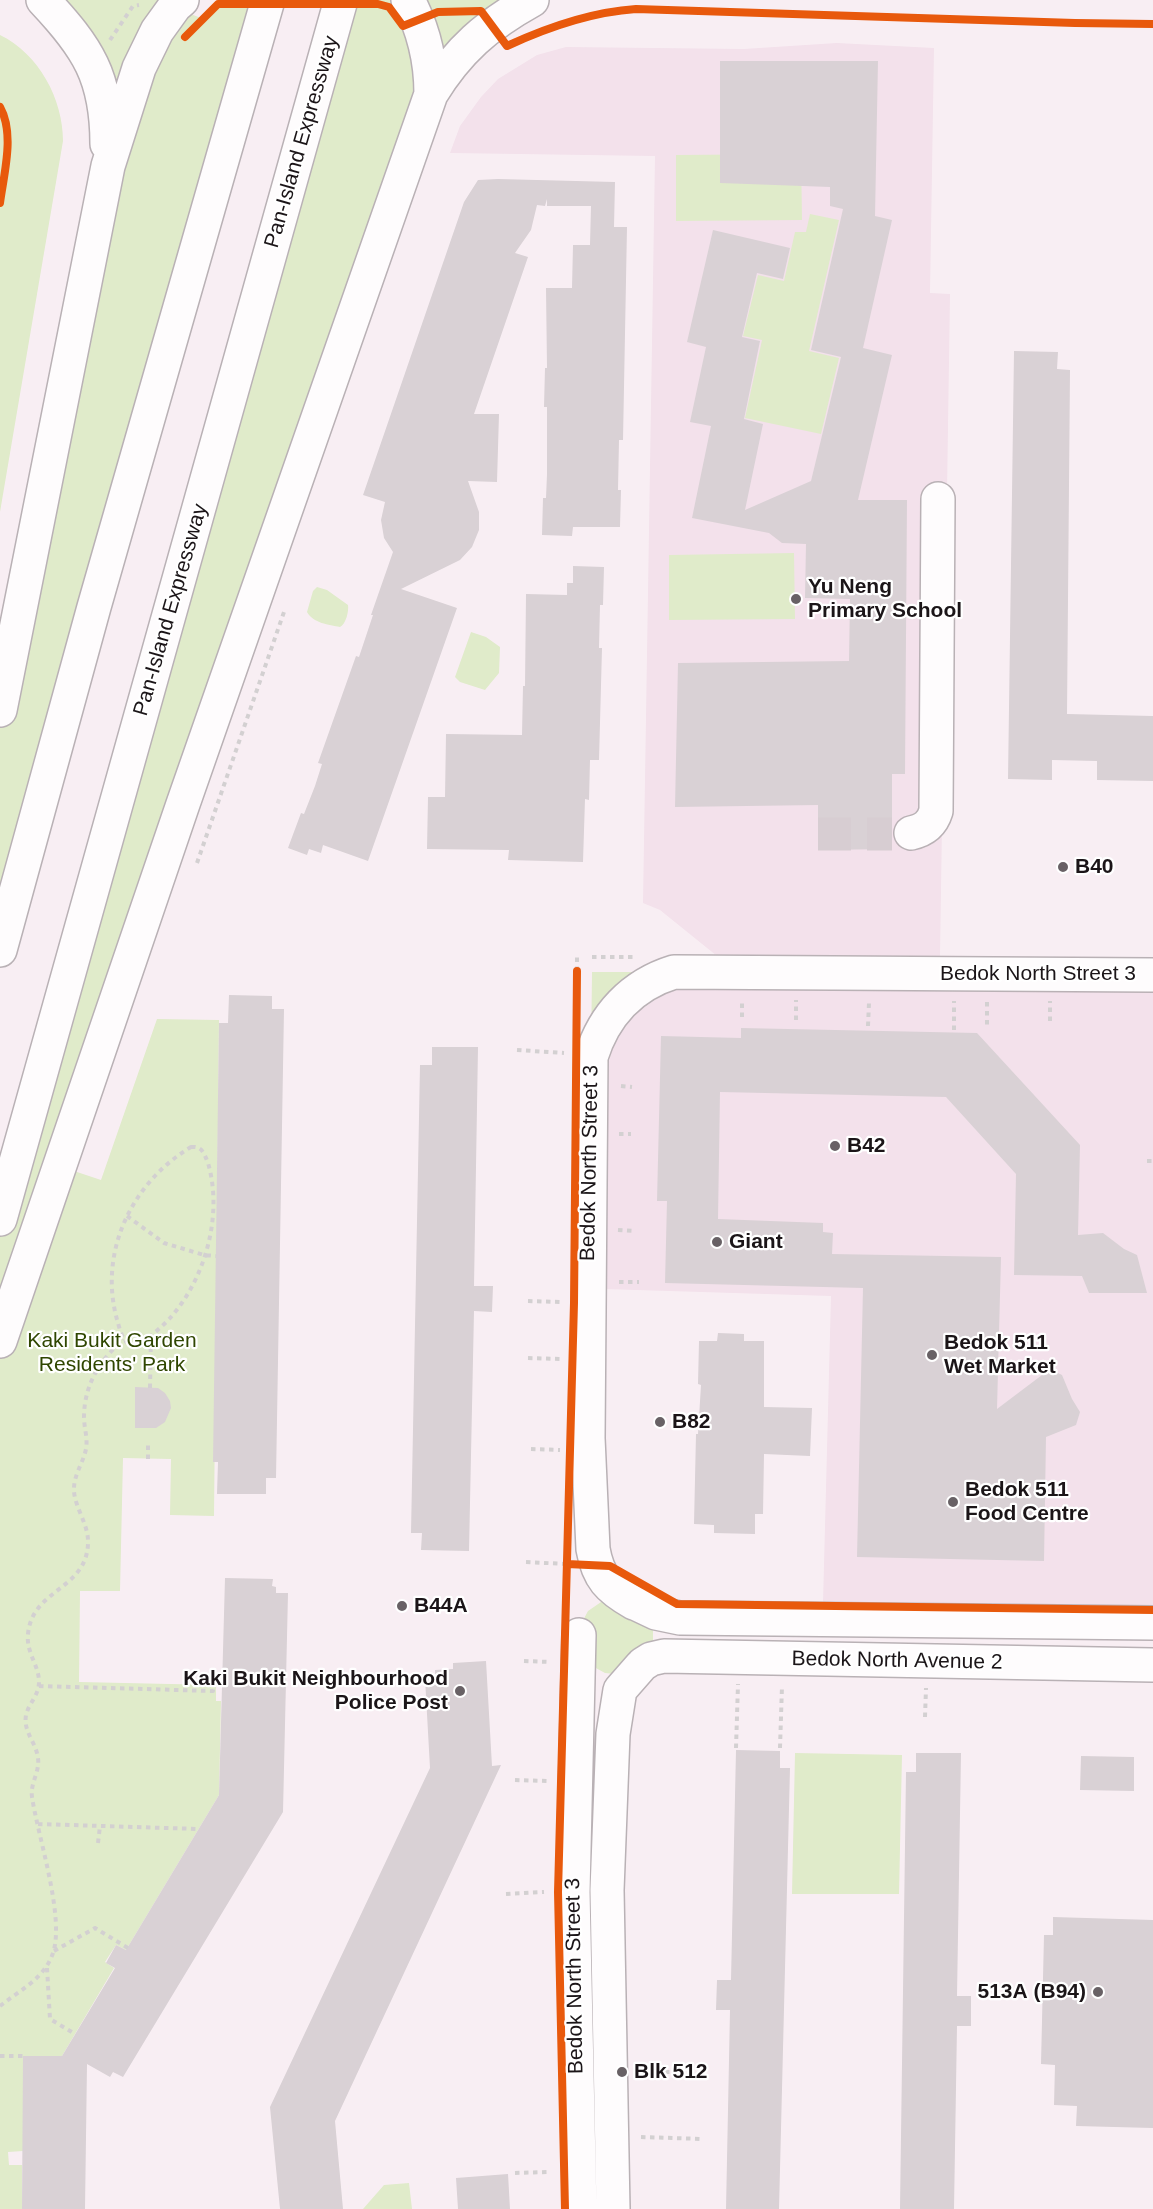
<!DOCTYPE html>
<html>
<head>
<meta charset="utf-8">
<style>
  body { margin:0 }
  canvas { display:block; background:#f8eef3 }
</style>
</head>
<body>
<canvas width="1153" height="2209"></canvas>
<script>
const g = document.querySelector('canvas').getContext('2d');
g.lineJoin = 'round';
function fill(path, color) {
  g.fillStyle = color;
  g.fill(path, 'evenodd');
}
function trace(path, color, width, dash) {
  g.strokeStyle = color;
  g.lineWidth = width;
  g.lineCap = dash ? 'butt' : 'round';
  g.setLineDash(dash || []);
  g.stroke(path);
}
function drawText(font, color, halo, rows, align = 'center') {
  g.font = font + ' Arial,sans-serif';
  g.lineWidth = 4.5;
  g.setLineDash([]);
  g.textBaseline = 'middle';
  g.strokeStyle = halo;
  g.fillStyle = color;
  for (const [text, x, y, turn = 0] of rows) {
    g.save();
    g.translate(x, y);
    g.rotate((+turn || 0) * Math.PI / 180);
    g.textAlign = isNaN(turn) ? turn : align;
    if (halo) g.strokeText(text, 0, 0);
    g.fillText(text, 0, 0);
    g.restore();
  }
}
const built = new Path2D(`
  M 837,43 L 934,48 L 930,293 L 950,294 L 940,956 L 717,956 L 660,910 L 643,903 L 655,156 L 450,153 L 460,126 L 481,97 L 498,79 L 537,55 L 566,47 L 744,49 Z
  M 687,988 L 1153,990 L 1153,1609 L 823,1603 L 831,1296 L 604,1289 L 607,1070 L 611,1053 L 619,1034 L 633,1015 L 658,998 L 672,991 Z`);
const green = new Path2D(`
  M 45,0 L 182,0 L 175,8 L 201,18 L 229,0 L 268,0 L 0,951 L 0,713 L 108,123 Z
  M 342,0 L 409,0 L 427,58 L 0,1339 L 0,1222 Z
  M 410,0 L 531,0 L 432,91 Z
  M 0,35 C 39,54 63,99 63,141 L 0,512 Z
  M 801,154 L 802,220 L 676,221 L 676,155 Z
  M 810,214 L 839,220 L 809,351 L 839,358 L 821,434 L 745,418 L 762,340 L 743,336 L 758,275 L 784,281 L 795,232 L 806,232 Z
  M 794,553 L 795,619 L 669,620 L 669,555 Z
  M 317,587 L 327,590 L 348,605 C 349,611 346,624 340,627 C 329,625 313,623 307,612 L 313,591 Z
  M 471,632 L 486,637 L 500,647 L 499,673 L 485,690 L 460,682 L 455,677 Z
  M 592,972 L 671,972 L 591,1054 Z
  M 157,1019 L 219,1020 L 214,1516 L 170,1515 L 171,1459 L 123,1458 L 120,1591 L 80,1591 L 79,1682 L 216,1685 L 216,1701 L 221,1701 L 219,1795 L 126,1950 L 116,1945 L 105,1962 L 114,1968 L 62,2056 L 23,2056 L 23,2151 L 8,2152 L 9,2165 L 22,2165 L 22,2209 L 0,2209 L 0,1358 L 65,1168 L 101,1180 Z
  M 604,1600 L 653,1625 L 653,1645 L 615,1674 L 605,1673 L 594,1667 L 580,1626 L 588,1611 Z
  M 795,1753 L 902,1755 L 899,1894 L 792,1894 Z
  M 409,2183 L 412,2209 L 363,2209 L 384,2185 Z`);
const building = new Path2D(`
  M 720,61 L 878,61 L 875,216 L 892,220 L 863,348 L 892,355 L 858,500 L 907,500 L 905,774 L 892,774 L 892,849 L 818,850 L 818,805 L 675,807 L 678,663 L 849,661 L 850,599 L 805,598 L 806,544 L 782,543 L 769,533 L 692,518 L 711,426 L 690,422 L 706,347 L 687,342 L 713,230 L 790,248 L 783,279 L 757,273 L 742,337 L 760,341 L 744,419 L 763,424 L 745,510 L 811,481 L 841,357 L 811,350 L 843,209 L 830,206 L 830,187 L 720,183 Z
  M 498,179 L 615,182 L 614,227 L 627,227 L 623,440 L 619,440 L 618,490 L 621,490 L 620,527 L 573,527 L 572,536 L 542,535 L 543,498 L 546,498 L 547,474 L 547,407 L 544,407 L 545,368 L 547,368 L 546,288 L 572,288 L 573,245 L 590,245 L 591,206 L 547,206 L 547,199 L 545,206 L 537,205 L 531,230 L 515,253 L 528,257 L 474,414 L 499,414 L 497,482 L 468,481 L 479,512 L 479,530 L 472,547 L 460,560 L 401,589 L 457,608 L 368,861 L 323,845 L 321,853 L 309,849 L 307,855 L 288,848 L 301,813 L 304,814 L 315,786 L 322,764 L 318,763 L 356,656 L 359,657 L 373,615 L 371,615 L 393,552 L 384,538 L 381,520 L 385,502 L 363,495 L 464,202 L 478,180 Z
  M 1014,351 L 1058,352 L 1057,369 L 1070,370 L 1067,714 L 1153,716 L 1153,781 L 1097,780 L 1097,761 L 1052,760 L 1052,780 L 1008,779 Z
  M 573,566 L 604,567 L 603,605 L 600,605 L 599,648 L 602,648 L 599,760 L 590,760 L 589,800 L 585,799 L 583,862 L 508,860 L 509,850 L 427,849 L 428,797 L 445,797 L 446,734 L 522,735 L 523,686 L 525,686 L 526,594 L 567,595 L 567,583 L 573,583 Z
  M 229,995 L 272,996 L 272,1009 L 284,1009 L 276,1478 L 266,1478 L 266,1494 L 217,1494 L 218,1462 L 213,1462 L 219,1023 L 228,1023 Z
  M 741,1028 L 977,1033 L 1080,1145 L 1078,1235 L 1103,1233 L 1124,1249 L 1137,1255 L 1147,1293 L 1089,1293 L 1082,1276 L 1014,1275 L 1016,1174 L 946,1097 L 720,1092 L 718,1219 L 823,1223 L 823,1232 L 833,1233 L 832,1254 L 1001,1257 L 997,1409 L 1050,1369 L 1062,1375 L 1072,1399 L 1080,1412 L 1076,1425 L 1046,1437 L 1044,1561 L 857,1557 L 863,1288 L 665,1283 L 667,1201 L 657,1201 L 661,1036 L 741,1038 Z
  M 432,1047 L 478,1047 L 474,1286 L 493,1286 L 492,1312 L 474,1311 L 469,1551 L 421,1550 L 422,1533 L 411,1533 L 420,1065 L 432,1065 Z
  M 718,1333 L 744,1334 L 744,1341 L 764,1341 L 764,1407 L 812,1408 L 810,1456 L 764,1454 L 763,1514 L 755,1514 L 755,1534 L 714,1533 L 714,1525 L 694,1524 L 696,1434 L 698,1434 L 701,1385 L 698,1384 L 699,1341 L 717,1341 Z
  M 135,1387 L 158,1388 L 165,1393 L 170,1401 L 171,1408 L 165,1422 L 156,1428 L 135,1428 Z
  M 225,1578 L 273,1579 L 272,1586 L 276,1587 L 276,1593 L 288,1593 L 283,1812 L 123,2077 L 113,2072 L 110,2077 L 87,2064 L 85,2209 L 22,2209 L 23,2056 L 62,2056 L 115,1968 L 106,1963 L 116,1945 L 126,1950 L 219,1795 Z
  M 486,1661 L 492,1766 L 501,1765 L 335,2121 L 343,2209 L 280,2209 L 270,2107 L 430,1768 L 425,1678 L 435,1677 L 435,1670 L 453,1669 L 453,1663 Z
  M 736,1750 L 780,1751 L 780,1768 L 790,1768 L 779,2209 L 726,2209 L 730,2010 L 716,2010 L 717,1980 L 731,1980 Z
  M 916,1753 L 961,1753 L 957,1996 L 971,1996 L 971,2026 L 957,2026 L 954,2209 L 900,2209 L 906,1772 L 916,1772 Z
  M 1081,1756 L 1134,1757 L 1134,1791 L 1080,1790 Z
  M 1053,1917 L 1153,1920 L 1153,2128 L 1076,2126 L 1077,2106 L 1054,2105 L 1055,2065 L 1041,2064 L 1044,1935 L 1053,1935 Z
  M 508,2174 L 510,2209 L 458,2209 L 456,2178 Z`);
const minorTunnel = new Path2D(`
  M 818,834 L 892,834`);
const path = new Path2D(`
  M 110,40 L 133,6 L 139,5
  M 197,863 L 284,612 L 283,610
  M 592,957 L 633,957
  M 577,971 L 577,957
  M 987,1002 L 987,1025
  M 742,1017 L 742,1000
  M 796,1020 L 796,1000
  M 1050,1021 L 1050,1001
  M 868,1026 L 869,1003
  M 954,1030 L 954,1001
  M 517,1050 L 564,1053
  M 621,1086 L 632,1087
  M 619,1134 L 631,1134
  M 191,1147 C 202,1146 204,1153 208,1163 C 223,1214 206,1277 171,1317 C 165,1324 141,1347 131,1345 C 123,1343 120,1330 118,1323 C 97,1254 131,1183 191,1147 Z
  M 1147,1161 L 1153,1161
  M 127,1216 L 164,1243 L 204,1255 L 216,1256
  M 618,1230 L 635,1231
  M 619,1282 L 639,1282
  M 528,1301 L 561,1302
  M 528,1358 L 560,1359
  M 150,1388 L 151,1335
  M 531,1449 L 560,1450
  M 148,1459 L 148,1443
  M 526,1562 L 566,1564
  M 524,1661 L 551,1662
  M 39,1686 L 213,1691 L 213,1678 L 222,1678
  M 925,1717 L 926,1688
  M 736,1748 L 738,1684
  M 780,1748 L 782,1686
  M 515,1780 L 547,1781
  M 38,1824 L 199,1829
  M 98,1843 L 100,1826
  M 506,1894 L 544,1892
  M 54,1951 L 95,1928 L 128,1948
  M 47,1968 L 50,2019 L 75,2034
  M 0,2006 C 20,1990 44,1979 53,1953 C 65,1917 38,1837 32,1797 C 30,1783 40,1772 38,1758 C 36,1742 23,1732 26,1715 C 29,1703 39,1695 39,1682 C 39,1665 26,1653 28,1634 C 32,1589 86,1590 88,1544 C 89,1525 76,1510 74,1492 C 73,1475 83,1464 86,1449 C 88,1438 84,1428 84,1417 C 84,1386 100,1358 124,1340
  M 0,2056 L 23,2056
  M 638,2072 L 674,2072
  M 641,2137 L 703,2139
  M 515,2173 L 550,2172`);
const minor = new Path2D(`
  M 911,833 C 925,830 932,824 936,811 L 938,499
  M 634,1603 C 609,1589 598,1578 593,1549 L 588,1438 L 591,1057 C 604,1015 632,985 674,972 L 1153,975
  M 637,1604 L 656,1613 L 680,1618 L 1153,1623
  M 579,1635 L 573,1892 L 580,2209
  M 643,1664 L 651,1659 L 664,1656 L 1153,1665
  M 613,2209 L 607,1890 L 613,1734 L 620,1690 L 641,1666`);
const highway = new Path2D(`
  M 43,0 C 88,48 107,77 107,144
  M 408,0 C 424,30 431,60 431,94
  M 0,710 L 108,166 L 139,68 L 157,31 L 175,6 L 182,0
  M 0,950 L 94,607 L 268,0
  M 0,1219 L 341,0
  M 0,1341 L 183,804 L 431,94 C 458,50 487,25 532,0`);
const cycleway = new Path2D(`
  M 185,37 L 218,4 L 378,4 L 389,7 L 403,26 L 438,12 L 481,11 L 507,46 C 548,27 591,12 636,9 L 1075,23 L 1153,24
  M 0,107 C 15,134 4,173 0,203
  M 567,1564 L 610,1566 L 677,1604 L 1153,1610
  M 565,2209 L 558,1892 L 574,1303 L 577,971`);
const markers = [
  [796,599,6,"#686165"],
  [1063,867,6,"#686165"],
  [835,1146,6,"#686165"],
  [717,1242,6,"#686165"],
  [932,1355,6,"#686165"],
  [660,1422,6,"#686165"],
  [953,1502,6,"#686165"],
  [402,1606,6,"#686165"],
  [460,1691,6,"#686165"],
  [1098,1992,6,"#686165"],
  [622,2072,6,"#686165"]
];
const streetNames = [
  ["Pan-Island Expressway",302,142,-74],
  ["Pan-Island Expressway",171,610,-74],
  ["Bedok North Street 3",1038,974],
  ["Bedok North Street 3",590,1163,-89],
  ["Bedok North Avenue 2",897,1661,1],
  ["Bedok North Street 3",575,1976,-91]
];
const poiNames = [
  ["Yu Neng",808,587],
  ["Primary School",808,611],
  ["B40",1075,867],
  ["B42",847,1146],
  ["Giant",729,1242],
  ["Bedok 511",944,1343],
  ["Wet Market",944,1367],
  ["B82",672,1422],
  ["Bedok 511",965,1490],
  ["Food Centre",965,1514],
  ["B44A",414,1606],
  ["Kaki Bukit Neighbourhood",448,1679,"right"],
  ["Police Post",448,1703,"right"],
  ["513A (B94)",1086,1992,"right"],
  ["Blk 512",634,2072]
];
const parkNames = [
  ["Kaki Bukit Garden",112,1341],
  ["Residents' Park",112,1365]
];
fill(built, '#f3e1eb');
fill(green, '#e0ebca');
fill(building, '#d9d1d5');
trace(minorTunnel, '#d7cdd2', 33, [33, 16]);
trace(minor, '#b9b1b5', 36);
trace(highway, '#b9b1b5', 36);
trace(path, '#d3d0d1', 4, [4.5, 4.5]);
trace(minor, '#fefcfd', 33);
trace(highway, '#fefcfd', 33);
trace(cycleway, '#e8590c', 8);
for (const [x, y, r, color] of markers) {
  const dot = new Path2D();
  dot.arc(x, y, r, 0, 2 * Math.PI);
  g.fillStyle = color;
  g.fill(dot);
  trace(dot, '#fff', 2);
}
drawText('21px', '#1b1518', '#fff', streetNames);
drawText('bold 21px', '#1b1518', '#fff', poiNames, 'left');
drawText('21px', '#2f4600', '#fff', parkNames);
</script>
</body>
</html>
